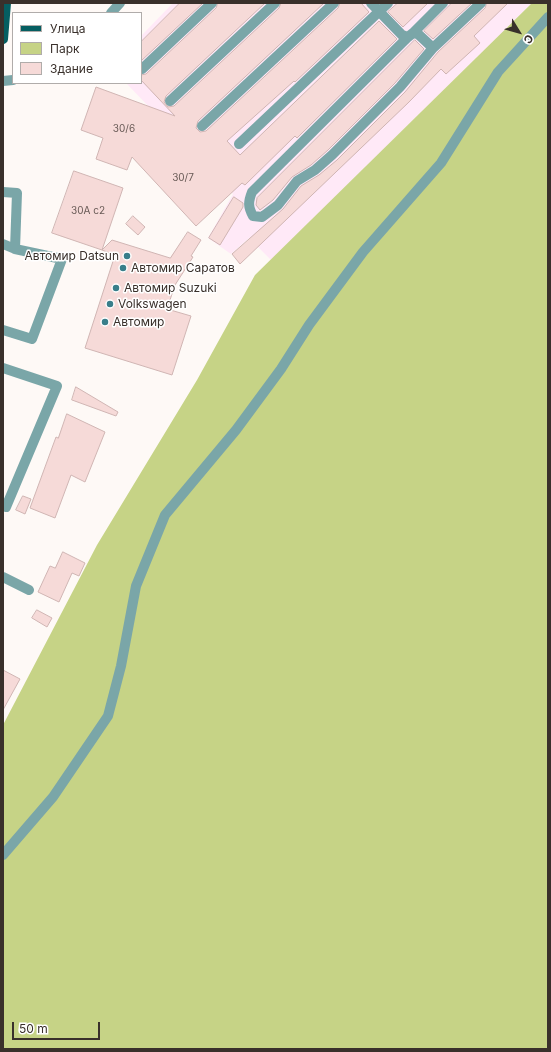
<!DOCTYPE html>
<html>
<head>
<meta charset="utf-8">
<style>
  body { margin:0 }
  #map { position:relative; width:551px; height:1052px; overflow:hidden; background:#fef9f6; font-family:Inter,sans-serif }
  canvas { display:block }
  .frame { position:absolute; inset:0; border:4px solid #39302b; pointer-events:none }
  .legend { position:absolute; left:12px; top:12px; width:130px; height:72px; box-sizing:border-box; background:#fff; border:1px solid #b0acaa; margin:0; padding:5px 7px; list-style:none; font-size:12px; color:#39302b }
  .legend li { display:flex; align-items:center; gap:8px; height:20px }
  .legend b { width:20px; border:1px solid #b0acaa }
  .north { position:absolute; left:499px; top:12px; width:40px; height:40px; -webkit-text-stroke:3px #fff; paint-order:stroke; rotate:127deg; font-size:11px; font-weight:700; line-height:16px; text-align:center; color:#39302b }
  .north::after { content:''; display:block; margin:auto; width:14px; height:18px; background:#39302b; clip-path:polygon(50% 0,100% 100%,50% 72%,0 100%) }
  .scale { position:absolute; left:12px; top:1022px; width:88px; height:18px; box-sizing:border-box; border:2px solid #39302b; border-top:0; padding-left:5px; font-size:12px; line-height:14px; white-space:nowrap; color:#39302b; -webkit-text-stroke:3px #fff; paint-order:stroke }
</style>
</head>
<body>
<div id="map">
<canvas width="551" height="1052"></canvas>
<div class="frame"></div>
<ul class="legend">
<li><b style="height:5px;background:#055e61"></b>Улица</li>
<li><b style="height:11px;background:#c6d386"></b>Парк</li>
<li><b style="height:11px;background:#f6dad8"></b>Здание</li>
</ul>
<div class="north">С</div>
<div class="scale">50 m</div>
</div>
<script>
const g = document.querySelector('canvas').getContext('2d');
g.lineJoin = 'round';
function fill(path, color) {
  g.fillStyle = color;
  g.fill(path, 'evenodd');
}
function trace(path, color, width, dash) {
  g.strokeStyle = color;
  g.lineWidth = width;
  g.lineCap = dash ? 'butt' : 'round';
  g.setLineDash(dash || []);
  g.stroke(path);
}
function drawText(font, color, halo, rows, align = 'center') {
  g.font = font + ' Inter,sans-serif';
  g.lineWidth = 3;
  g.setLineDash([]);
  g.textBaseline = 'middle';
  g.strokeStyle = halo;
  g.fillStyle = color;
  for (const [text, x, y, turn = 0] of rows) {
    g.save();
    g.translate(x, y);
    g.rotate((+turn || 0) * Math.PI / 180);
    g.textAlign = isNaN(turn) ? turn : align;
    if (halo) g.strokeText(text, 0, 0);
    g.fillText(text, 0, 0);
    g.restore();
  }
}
const industrial = new Path2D(`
  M 173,3 L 532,3 L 271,260 L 249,238 L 231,254 L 208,238 L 233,194 L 126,83 L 141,83 L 141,36 Z`);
const green = new Path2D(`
  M 532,3 L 548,3 L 548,1049 L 3,1049 L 3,725 L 97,545 L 197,380 L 255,275 Z`);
const building = new Path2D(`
  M 180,3 L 203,3 L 141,61 L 141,42 Z
  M 218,3 L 265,3 L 166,96 L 164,102 L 168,107 L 174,106 L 279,8 L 281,3 L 324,3 L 198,121 L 196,128 L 200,132 L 206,131 L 338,8 L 340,3 L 361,3 L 369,12 L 295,82 L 294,81 L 227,141 L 240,155 L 379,21 L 397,39 L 297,138 L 295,136 L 245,185 L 242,183 L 196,226 L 132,157 L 127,170 L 96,159 L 103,138 L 81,130 L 96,87 L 175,116 L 141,80 L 141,75 L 146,74 L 216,8 Z
  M 398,3 L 428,3 L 403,27 L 388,12 Z
  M 452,3 L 472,3 L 433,39 L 424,31 Z
  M 487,3 L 508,3 L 474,36 L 480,43 L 446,74 L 441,69 L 409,102 L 240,264 L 232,254 L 283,209 L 301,186 L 319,175 L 337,160 L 405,92 L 438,52 L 485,8 Z
  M 415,40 L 424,49 L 395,83 L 328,150 L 311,165 L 292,177 L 273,200 L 260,210 L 256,205 L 257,198 Z
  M 74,171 L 123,188 L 102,250 L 52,233 Z
  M 234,197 L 243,203 L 243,207 L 220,245 L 209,238 Z
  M 133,216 L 145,227 L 138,235 L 126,224 Z
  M 188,232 L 201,240 L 191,256 L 193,257 L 175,285 L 167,309 L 191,316 L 172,375 L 85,348 L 115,255 L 102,250 L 112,240 L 170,258 Z
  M 76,387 L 118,412 L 116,416 L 72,400 Z
  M 67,414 L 105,432 L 85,482 L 71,475 L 55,518 L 30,508 L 56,437 L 58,438 Z
  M 23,496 L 31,499 L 25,514 L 16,510 Z
  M 63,552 L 85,563 L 79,576 L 72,573 L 59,602 L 38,592 L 50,566 L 55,568 Z
  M 37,610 L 52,618 L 47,627 L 32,618 Z
  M 3,670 L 20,679 L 3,710 Z`);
const minor = new Path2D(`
  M 371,3 L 402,35 L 408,37 L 413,33 L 418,34 L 433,48
  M 111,13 L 120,3
  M 413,33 L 443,3
  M 408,37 L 252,192 C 248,202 248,207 253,216 L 262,217 L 278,205 L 297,181 L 315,170 L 332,155 L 400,87 L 433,48 L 481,3
  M 142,69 L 212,3
  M 3,81 L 13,80
  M 170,101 L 275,3
  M 202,126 L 334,3
  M 239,144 L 388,3
  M 3,192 L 17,193 L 15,249
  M 3,244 L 15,249 L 62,259 L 32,339 L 3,330
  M 3,368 L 57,386 L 6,507 L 3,506
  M 3,577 L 29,590
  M 3,855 L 53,797 L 108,716 L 121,666 L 136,586 L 165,515 L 236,430 L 281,369 L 309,325 L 363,252 L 441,163 L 498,72 L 548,17`);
const major = new Path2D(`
  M 3,39 L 6,3`);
const markers = [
  [127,256,4,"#387e8a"],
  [123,268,4,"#387e8a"],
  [116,288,4,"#387e8a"],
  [110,304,4,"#387e8a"],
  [105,322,4,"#387e8a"]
];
const numberNames = [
  ["30/6",124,129],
  ["30/7",183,178],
  ["30А с2",88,211]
];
const poiNames = [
  ["Автомир Datsun",119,256,"right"],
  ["Автомир Саратов",131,268],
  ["Автомир Suzuki",124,288],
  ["Volkswagen",118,304],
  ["Автомир",113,322]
];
fill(industrial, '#ffe9f7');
fill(green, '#c6d386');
fill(building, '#f6dad8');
trace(building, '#d0b5b3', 1);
trace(minor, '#7aa6a8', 10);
trace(major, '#055e61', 10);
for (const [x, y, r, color] of markers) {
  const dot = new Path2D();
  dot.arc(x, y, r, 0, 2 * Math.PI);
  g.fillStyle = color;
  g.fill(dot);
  trace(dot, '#fff', 1.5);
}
drawText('10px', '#685a56', null, numberNames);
drawText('12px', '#39302b', '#fff', poiNames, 'left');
</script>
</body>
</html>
